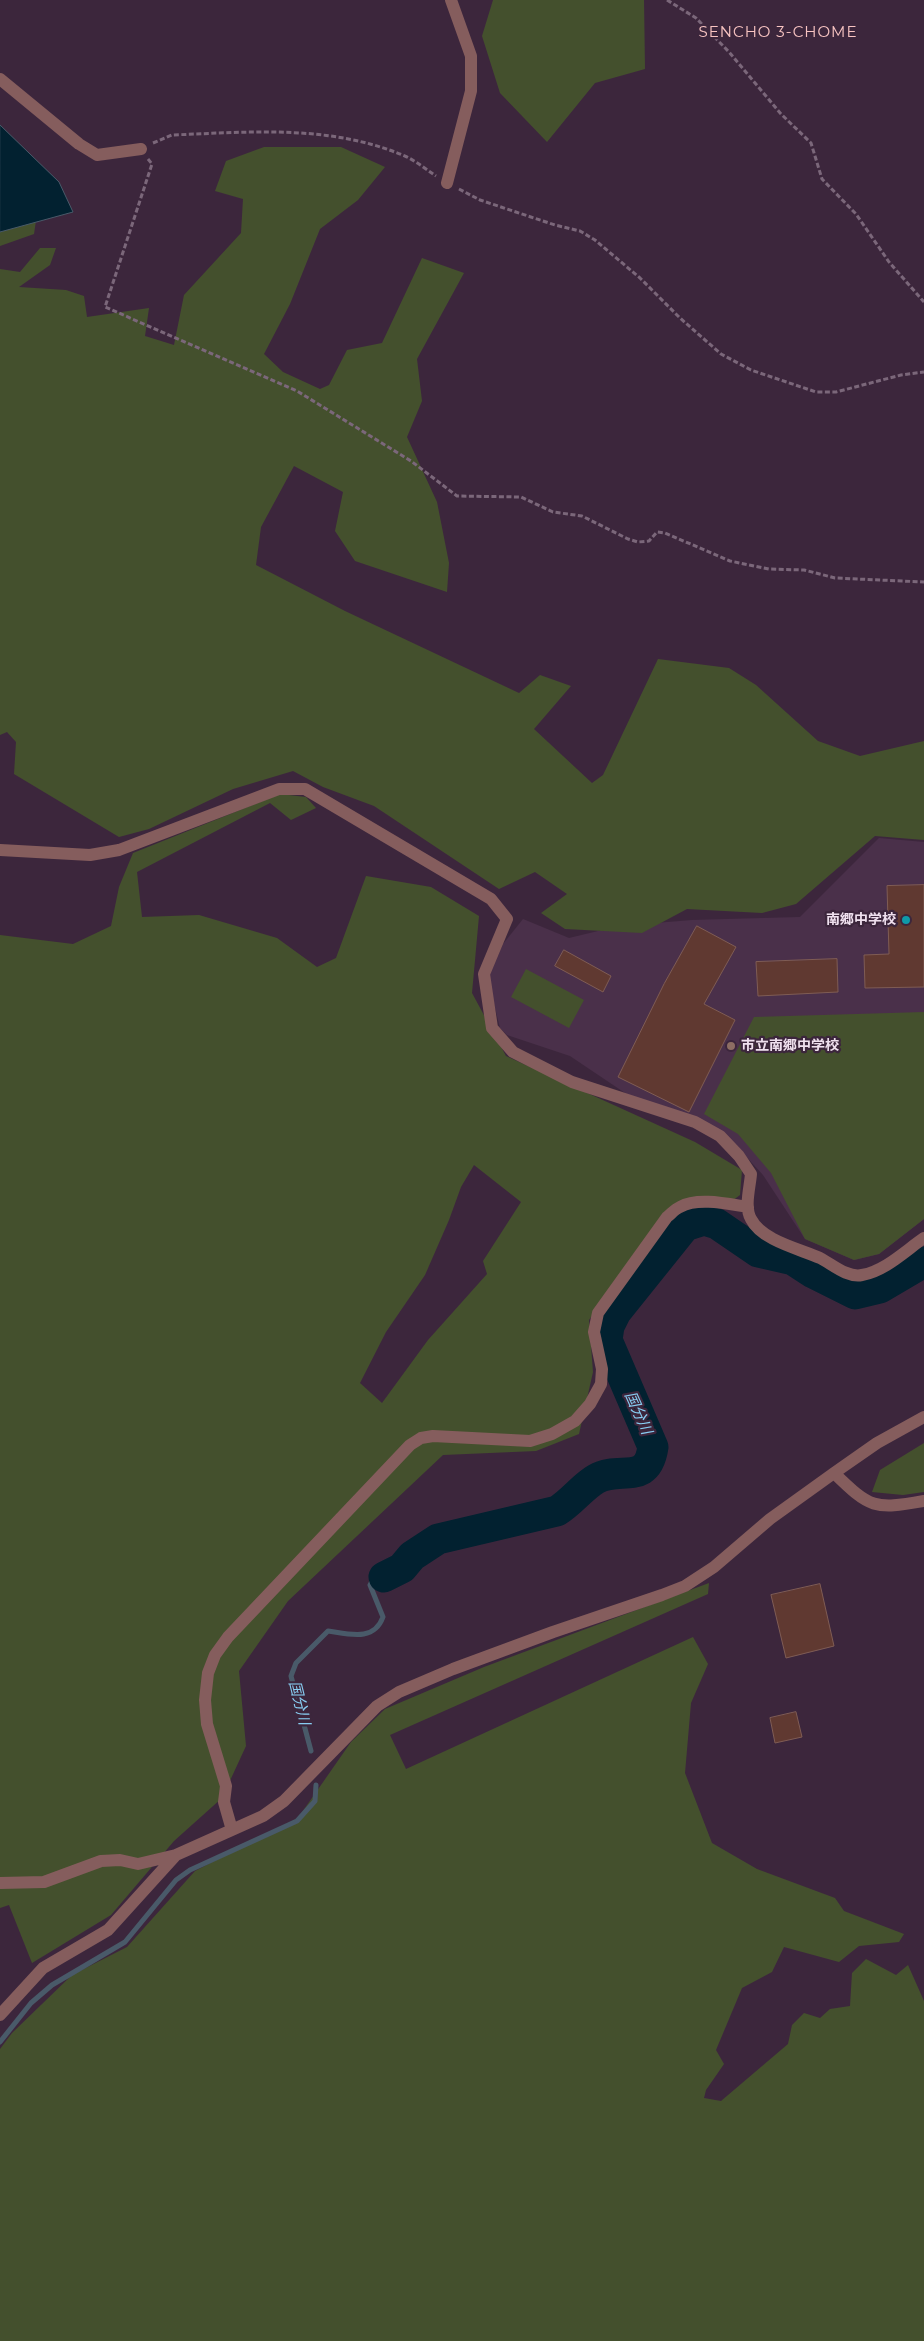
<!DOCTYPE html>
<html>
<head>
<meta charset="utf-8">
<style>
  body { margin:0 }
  canvas { display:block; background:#3c263c }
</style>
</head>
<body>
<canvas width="924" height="2341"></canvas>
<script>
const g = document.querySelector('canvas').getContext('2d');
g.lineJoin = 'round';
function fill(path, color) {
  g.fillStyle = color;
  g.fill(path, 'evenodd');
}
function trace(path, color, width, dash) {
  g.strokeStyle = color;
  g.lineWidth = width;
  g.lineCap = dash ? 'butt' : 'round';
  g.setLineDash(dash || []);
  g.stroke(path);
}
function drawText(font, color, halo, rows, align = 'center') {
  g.font = font + ' Montserrat,"Noto Sans JP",sans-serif';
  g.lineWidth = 4.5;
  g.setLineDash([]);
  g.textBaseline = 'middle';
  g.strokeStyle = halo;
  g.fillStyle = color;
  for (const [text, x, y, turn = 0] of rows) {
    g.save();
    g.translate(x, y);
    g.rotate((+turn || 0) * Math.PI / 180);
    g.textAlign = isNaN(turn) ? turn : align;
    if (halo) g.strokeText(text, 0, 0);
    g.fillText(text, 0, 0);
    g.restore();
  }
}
const built = new Path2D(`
  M 879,838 L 924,842 L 924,1219 L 879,1254 L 854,1260 L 805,1239 L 763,1175 L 730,1139 L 628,1095 L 570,1056 L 507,1035 L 500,1028 L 488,979 L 503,944 L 523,919 L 569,938 L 619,926 L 692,920 L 800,917 Z`);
const green = new Path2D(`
  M 493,0 L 644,0 L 645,69 L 595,83 L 547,142 L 500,93 L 482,36 Z
  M 264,147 L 341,147 L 385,167 L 358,200 L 320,229 L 290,304 L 264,354 L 283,372 L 320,389 L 329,385 L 347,350 L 382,343 L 422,258 L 464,273 L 417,359 L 422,401 L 407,437 L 437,502 L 449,563 L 447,592 L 355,561 L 335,531 L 343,492 L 294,466 L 261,527 L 256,565 L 345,611 L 519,693 L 540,675 L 571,686 L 534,729 L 592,783 L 603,775 L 658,659 L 729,668 L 756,685 L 818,741 L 860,756 L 924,741 L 924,840 L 875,836 L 796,904 L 762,913 L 687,909 L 642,933 L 565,929 L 541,913 L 567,894 L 535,872 L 499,889 L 374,806 L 323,787 L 293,771 L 233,789 L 149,829 L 119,837 L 14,774 L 16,742 L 7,732 L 0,735 L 0,269 L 20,272 L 40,248 L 56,248 L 50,265 L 19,287 L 66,290 L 84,296 L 87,317 L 149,308 L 145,336 L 174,345 L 184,295 L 241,233 L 243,199 L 215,191 L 226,161 Z
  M 38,207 L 34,234 L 0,246 L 0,219 Z
  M 280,794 L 306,797 L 316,808 L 291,820 L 270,803 L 137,872 L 142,917 L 199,915 L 277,938 L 317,967 L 336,958 L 366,876 L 431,887 L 479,916 L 472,993 L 506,1056 L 695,1142 L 742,1170 L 740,1195 L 732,1201 L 701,1200 L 662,1218 L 589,1320 L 593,1372 L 579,1434 L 536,1451 L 443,1455 L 288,1601 L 239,1671 L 246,1746 L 222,1798 L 174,1841 L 111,1915 L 32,1963 L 9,1905 L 0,1908 L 0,935 L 73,944 L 111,926 L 119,887 L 133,853 ZM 474,1165 L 521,1202 L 483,1261 L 487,1274 L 428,1340 L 382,1403 L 360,1383 L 386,1332 L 425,1275 L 449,1220 L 461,1187 Z
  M 526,969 L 584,1000 L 569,1028 L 511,997 Z
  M 924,1012 L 924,1219 L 879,1254 L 854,1260 L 805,1239 L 771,1173 L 738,1134 L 704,1114 L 754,1017 Z
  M 924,1443 L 924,1492 L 903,1495 L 872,1492 L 880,1470 Z
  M 709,1583 L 708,1594 L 390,1735 L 406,1769 L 693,1637 L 708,1664 L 691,1703 L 685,1773 L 712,1843 L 757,1869 L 835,1898 L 844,1911 L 904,1934 L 899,1942 L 859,1946 L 839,1962 L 784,1947 L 772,1972 L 742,1988 L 716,2050 L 724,2064 L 706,2090 L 704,2098 L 721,2101 L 788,2044 L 792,2025 L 804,2013 L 820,2018 L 830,2009 L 850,2006 L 852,1973 L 866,1959 L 896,1975 L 908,1965 L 924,2001 L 924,2341 L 0,2341 L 0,2049 L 12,2033 L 72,1975 L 127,1947 L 195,1871 L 298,1818 L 351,1742 L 385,1709 L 484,1667 Z`);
const water = new Path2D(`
  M 0,125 L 59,182 L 73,212 L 0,232 Z`);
const stream = new Path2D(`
  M 311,1751 L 291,1676 L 296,1663 L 328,1631 C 349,1634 374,1642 383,1617 L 370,1585 L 374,1578 L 384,1577
  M 0,2042 L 31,2003 L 52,1985 L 125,1942 L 176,1880 L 190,1870 L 297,1821 L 315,1801 L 316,1785`);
const river = new Path2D(`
  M 384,1577 L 402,1568 L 412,1556 L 438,1539 L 557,1511 C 572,1502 582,1487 596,1479 C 620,1465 647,1487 653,1447 L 607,1340 L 609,1326 L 616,1312 L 685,1226 L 704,1220 L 717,1224 L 758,1252 L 793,1260 L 813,1273 L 855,1294 L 880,1288 L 924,1262`);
const building = new Path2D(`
  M 924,885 L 924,987 L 865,988 L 864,955 L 889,954 L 887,886 Z
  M 697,926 L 736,947 L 704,1004 L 735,1020 L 689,1112 L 618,1077 L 664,984 Z
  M 564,950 L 611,976 L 603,992 L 555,966 Z
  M 837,959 L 838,992 L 758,996 L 756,962 Z
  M 820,1584 L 834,1646 L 786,1658 L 771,1595 Z
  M 796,1712 L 802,1737 L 775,1743 L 770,1718 Z`);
const path = new Path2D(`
  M 667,0 L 696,18 L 729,52 L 781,114 L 811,143 L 822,179 L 856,214 L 889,262 L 924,302
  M 153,143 L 172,135 C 251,132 332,124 407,157 C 417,162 427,170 436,176
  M 148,159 L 152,164 L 105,307 L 297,391 L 411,461 L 457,496 L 521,497 L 553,512 L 582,516 L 628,539 L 638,542 L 649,541 L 657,532 L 665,533 L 730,561 L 769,569 L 804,570 L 835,578 L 924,582
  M 459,189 L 480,200 L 555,225 L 580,231 L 595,240 L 640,278 L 680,318 L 721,354 L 751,370 L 816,392 L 836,392 L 901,375 L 924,372`);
const minor = new Path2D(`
  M 0,79 L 79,144 L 97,155 L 141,149
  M 447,183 L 471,91 L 471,56 L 451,0
  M 0,850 L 90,855 L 119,850 L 279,789 L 305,789 L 491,899 L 507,919 L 484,974 L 492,1028 L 513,1052 L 572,1082 L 695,1122 L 720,1136 L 739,1156 L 751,1174 C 750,1187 744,1207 751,1219 C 762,1241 800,1249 820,1258 C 832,1264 847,1278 862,1275 C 885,1271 905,1251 924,1238
  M 834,1473 C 870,1508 874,1510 924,1501
  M 232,1830 L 224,1802 L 226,1786 L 207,1724 L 205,1700 L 208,1673 L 215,1655 L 228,1637 L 410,1445 L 421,1438 L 433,1436 L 530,1441 L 552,1434 L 575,1421 L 590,1404 L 601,1384 L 602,1369 L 594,1332 L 598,1313 L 667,1217 C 671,1214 675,1209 680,1207 C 698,1197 728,1204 748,1207
  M 0,1883 L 44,1882 L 101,1861 L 120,1860 L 138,1864 L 176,1855
  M 0,2015 L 43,1968 L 108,1930 L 176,1855 L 263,1816 L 284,1801 L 377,1706 L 399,1692 L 453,1669 L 553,1632 L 662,1595 L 685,1586 L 714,1567 L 770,1519 L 834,1473 L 877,1443 L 924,1417`);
const markers = [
  [906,920,5,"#0f9aa8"],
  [731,1046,5,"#8d6e63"]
];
const poiNames = [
  ["南郷中学校",896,920],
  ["市立南郷中学校",741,1046,"left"]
];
const neighbourhoodNames = [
  ["SENCHO 3-CHOME",778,33]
];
const waterNames = [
  ["国分川",638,1413,66],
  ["国分川",299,1703,76]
];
fill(built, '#4a304a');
fill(green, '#44502d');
fill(water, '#022130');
trace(water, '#495a69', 1);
trace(stream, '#495a69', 5);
trace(river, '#022130', 31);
fill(building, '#603931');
trace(building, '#7f5c54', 1);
trace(path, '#7b677a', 3, [5, 2.5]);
trace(minor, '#855d5d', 12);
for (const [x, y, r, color] of markers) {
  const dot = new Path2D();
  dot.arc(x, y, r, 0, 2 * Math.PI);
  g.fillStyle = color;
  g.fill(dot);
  trace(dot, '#3c263c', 2);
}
drawText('bold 14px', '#efe0ee', '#3c263c', poiNames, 'right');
g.letterSpacing = '1px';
drawText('15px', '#f8c4c2', '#3c263c', neighbourhoodNames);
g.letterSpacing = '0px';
drawText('italic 15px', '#88cdf2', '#3c263c', waterNames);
</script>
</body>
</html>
